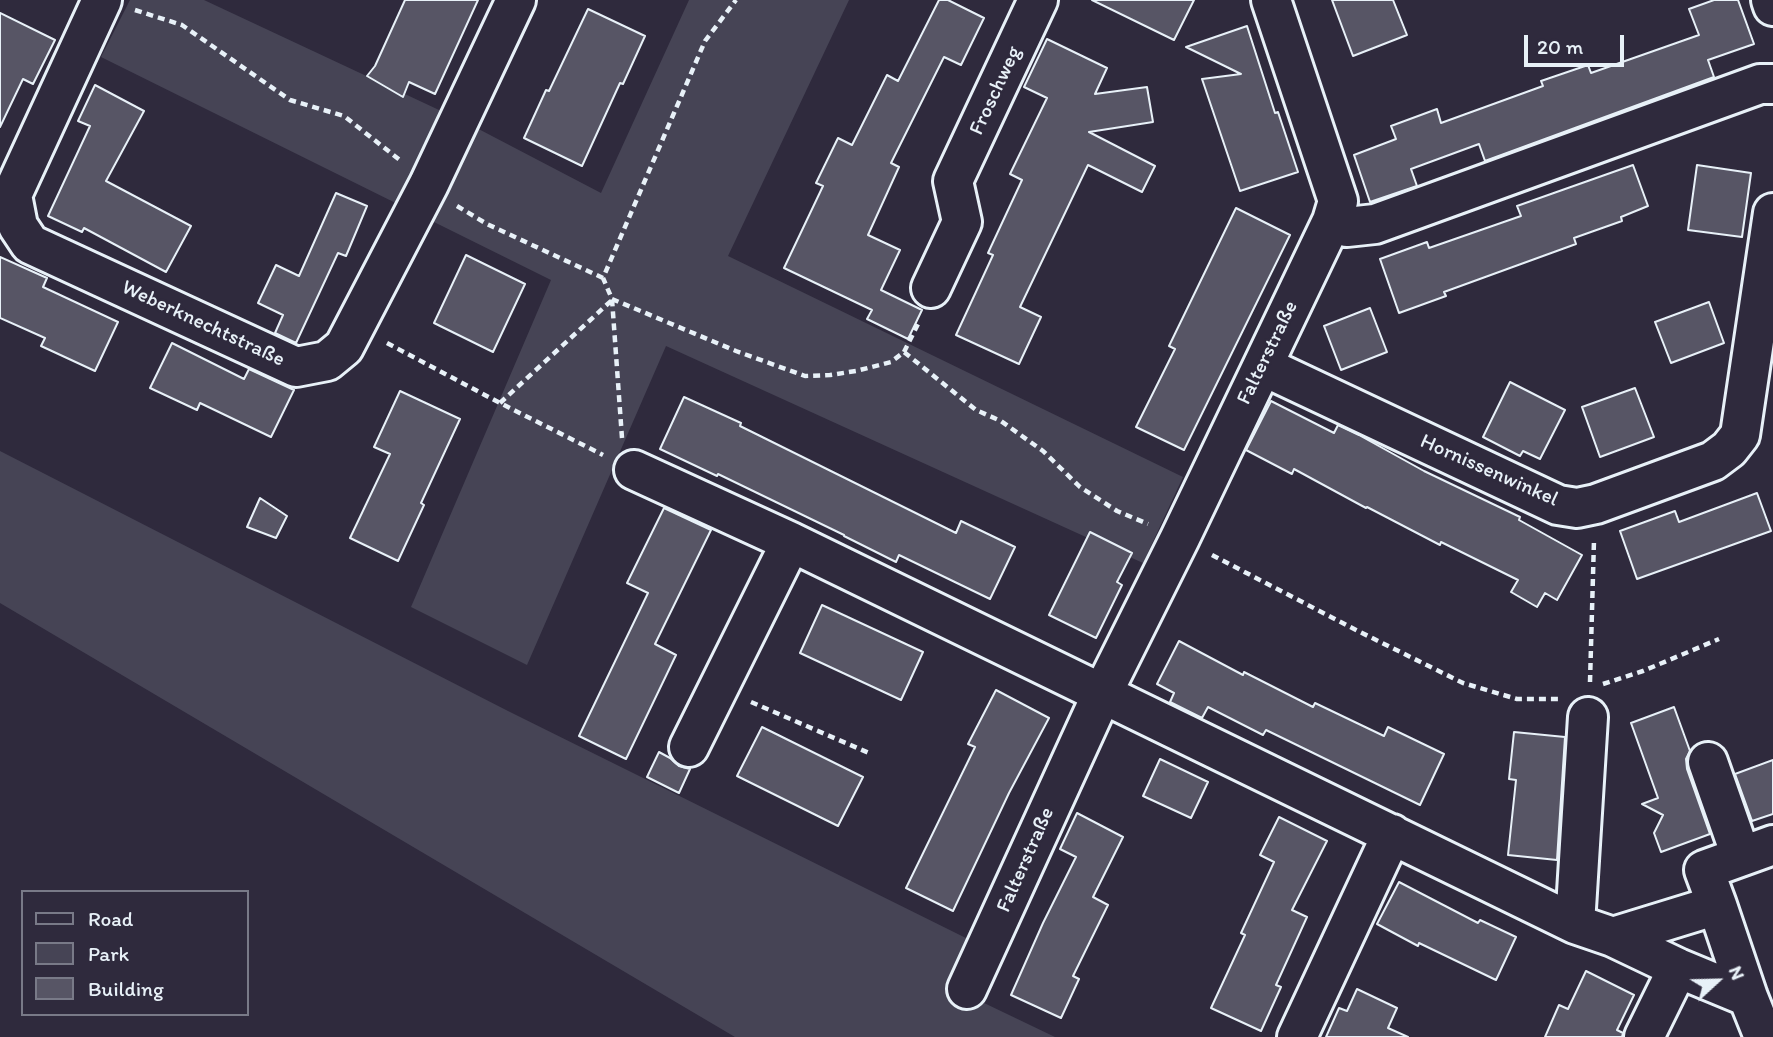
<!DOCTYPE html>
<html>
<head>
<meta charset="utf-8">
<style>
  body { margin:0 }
  #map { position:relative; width:1773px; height:1037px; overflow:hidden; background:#2f2a3d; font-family:Itim,sans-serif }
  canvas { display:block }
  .legend { position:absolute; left:21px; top:890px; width:228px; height:126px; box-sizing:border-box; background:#2f2a3d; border:2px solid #797a88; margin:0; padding:9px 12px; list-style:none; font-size:21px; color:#e8f1f8 }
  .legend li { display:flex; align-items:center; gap:14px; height:35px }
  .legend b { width:35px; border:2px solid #797a88 }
  .north { position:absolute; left:1682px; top:946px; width:70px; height:70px; -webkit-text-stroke:5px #2f2a3d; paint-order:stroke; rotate:68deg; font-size:19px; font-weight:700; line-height:28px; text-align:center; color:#e8f1f8 }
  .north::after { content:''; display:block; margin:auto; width:24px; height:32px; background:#e8f1f8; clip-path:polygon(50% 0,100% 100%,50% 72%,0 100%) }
  .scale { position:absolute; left:1524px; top:35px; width:100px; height:32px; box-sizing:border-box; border:4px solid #e8f1f8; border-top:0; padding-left:9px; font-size:21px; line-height:24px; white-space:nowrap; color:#e8f1f8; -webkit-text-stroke:5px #2f2a3d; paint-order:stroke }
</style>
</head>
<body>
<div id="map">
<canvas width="1773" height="1037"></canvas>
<ul class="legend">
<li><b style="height:9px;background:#2f2a3d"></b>Road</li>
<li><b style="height:19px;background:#464455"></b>Park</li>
<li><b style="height:19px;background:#575565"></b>Building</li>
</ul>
<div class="north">N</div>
<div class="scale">20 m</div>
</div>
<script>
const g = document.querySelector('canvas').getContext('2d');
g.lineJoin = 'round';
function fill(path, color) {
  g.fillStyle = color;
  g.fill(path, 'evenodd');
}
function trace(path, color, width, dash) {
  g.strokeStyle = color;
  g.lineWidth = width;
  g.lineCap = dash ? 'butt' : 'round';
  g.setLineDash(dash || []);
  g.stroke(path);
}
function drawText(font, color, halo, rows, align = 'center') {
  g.font = font + ' Itim,sans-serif';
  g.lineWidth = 5;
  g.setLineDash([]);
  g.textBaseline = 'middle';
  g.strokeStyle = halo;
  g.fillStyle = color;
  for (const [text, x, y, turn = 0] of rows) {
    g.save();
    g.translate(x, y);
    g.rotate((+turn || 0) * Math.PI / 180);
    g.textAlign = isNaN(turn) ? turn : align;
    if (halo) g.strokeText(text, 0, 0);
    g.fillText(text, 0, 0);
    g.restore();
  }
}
const green = new Path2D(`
  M 130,0 L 204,0 L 469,124 L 601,193 L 689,0 L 849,0 L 728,256 L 1183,477 L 1143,563 L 666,346 L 527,665 L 411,607 L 551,280 L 101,57 Z
  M 0,451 L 508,711 L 978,944 L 957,990 L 1055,1037 L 735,1037 L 0,603 Z`);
const building = new Path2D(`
  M 405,0 L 478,0 L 435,94 L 409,82 L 403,97 L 367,76 L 375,66 Z
  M 939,0 L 948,0 L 984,18 L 961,65 L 944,57 L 891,163 L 899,167 L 868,235 L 900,250 L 881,290 L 922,310 L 908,339 L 867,319 L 872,310 L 784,268 L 823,186 L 816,183 L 838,138 L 852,145 L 887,75 L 898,81 Z
  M 1092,0 L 1194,0 L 1174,40 Z
  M 1332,0 L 1393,0 L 1407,35 L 1353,56 Z
  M 1714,0 L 1738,0 L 1754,44 L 1708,60 L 1714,77 L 1485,161 L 1479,144 L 1411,169 L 1417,186 L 1370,202 L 1354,155 L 1396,139 L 1391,126 L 1437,109 L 1441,123 L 1543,86 L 1541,81 L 1588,65 L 1591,73 L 1699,35 L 1689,9 Z
  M 588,9 L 645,36 L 623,84 L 620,83 L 582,166 L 524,138 L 546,90 L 549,91 Z
  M 0,13 L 55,40 L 33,84 L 23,79 L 0,127 Z
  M 1247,26 L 1275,113 L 1278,112 L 1298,172 L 1240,191 L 1202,79 L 1241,74 L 1186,47 Z
  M 1047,39 L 1107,68 L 1095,94 L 1147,87 L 1153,122 L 1089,132 L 1155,166 L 1142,192 L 1088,165 L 1020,307 L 1041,317 L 1019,364 L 956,335 L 993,255 L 988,253 L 1022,180 L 1010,174 L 1047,98 L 1024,87 Z
  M 95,85 L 144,111 L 106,181 L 191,226 L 166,272 L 84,228 L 82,232 L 48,216 L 90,126 L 78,121 Z
  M 1633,165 L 1648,206 L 1621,217 L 1622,221 L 1574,238 L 1576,244 L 1444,292 L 1446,296 L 1399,313 L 1380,259 L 1427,242 L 1429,248 L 1521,216 L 1517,206 Z
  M 1697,165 L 1751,173 L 1742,237 L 1688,230 Z
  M 336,193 L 367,206 L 346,256 L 338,253 L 296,343 L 275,333 L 283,315 L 258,303 L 276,265 L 299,276 Z
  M 1236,208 L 1290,235 L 1184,450 L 1136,427 L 1175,349 L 1169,346 Z
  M 466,255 L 525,284 L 493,352 L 434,323 Z
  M 0,257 L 47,278 L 43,287 L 118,322 L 95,371 L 41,346 L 45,338 L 0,318 Z
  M 1709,302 L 1724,343 L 1671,363 L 1655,322 Z
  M 1370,308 L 1387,352 L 1341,370 L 1324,326 Z
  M 172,343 L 244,379 L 249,369 L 294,390 L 271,437 L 200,403 L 197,410 L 150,388 Z
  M 1510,382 L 1565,410 L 1540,459 L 1523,451 L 1520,456 L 1483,437 Z
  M 1635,388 L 1654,437 L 1600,457 L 1582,407 Z
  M 400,391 L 460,419 L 421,503 L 424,505 L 398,561 L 350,538 L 390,454 L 374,447 Z
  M 684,397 L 741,423 L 740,426 L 956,533 L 961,521 L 1015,547 L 990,599 L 899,555 L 896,562 L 844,536 L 844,535 L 718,474 L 717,476 L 660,449 Z
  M 1271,401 L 1334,433 L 1338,425 L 1359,435 L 1424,471 L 1520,517 L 1519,520 L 1582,555 L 1557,600 L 1545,593 L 1537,607 L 1511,592 L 1518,580 L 1441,542 L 1440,545 L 1367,507 L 1366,508 L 1294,469 L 1292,474 L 1246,450 Z
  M 1757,493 L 1771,531 L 1637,579 L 1620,531 L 1675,511 L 1679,522 Z
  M 260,498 L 287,516 L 276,538 L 247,527 Z
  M 664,508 L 711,530 L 655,644 L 676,655 L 626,759 L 579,736 L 648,593 L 627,583 Z
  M 1090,532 L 1132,553 L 1117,582 L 1122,585 L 1096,638 L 1049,615 Z
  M 822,605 L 923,652 L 901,700 L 800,653 Z
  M 1179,641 L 1243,675 L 1244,672 L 1313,707 L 1315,703 L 1384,736 L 1388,727 L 1444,754 L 1420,805 L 1266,730 L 1263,735 L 1208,707 L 1202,718 L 1170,702 L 1174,693 L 1157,684 Z
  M 996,690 L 1049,718 L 1009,793 L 953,911 L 906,888 L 975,747 L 968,744 Z
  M 1674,707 L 1690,751 L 1686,759 L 1687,769 L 1710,834 L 1661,852 L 1654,833 L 1663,815 L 1642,804 L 1658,798 L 1631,723 Z
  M 762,727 L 863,777 L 838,826 L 737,776 Z
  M 1514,732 L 1565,737 L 1557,860 L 1508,855 L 1516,780 L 1509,779 Z
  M 659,752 L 670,758 L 679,766 L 690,769 L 679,793 L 647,777 Z
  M 1160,759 L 1208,782 L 1191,818 L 1143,796 Z
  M 1773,760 L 1773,814 L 1752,821 L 1735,774 Z
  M 1077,813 L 1123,837 L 1093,897 L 1108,905 L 1073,976 L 1079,979 L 1061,1018 L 1011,995 L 1043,923 L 1076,857 L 1060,849 Z
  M 1279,817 L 1327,841 L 1292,910 L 1307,917 L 1276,985 L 1281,987 L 1261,1031 L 1211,1008 L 1245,935 L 1241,933 L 1274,862 L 1260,855 Z
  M 1399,882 L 1478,923 L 1480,920 L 1516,937 L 1496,980 L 1419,943 L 1418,946 L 1377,924 Z
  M 1586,971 L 1634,995 L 1617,1030 L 1623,1033 L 1622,1037 L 1545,1037 L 1559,1005 L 1568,1009 Z
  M 1357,989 L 1397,1008 L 1388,1028 L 1408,1037 L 1326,1037 L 1339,1008 L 1347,1011 Z`);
const path = new Path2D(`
  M 135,10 L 182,25 L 290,100 L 344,116 L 401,161
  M 457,206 L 487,224 L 603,278
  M 612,299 L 736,351 L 805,376 L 830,375 L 856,371 L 891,362 L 904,352 L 976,410 L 1001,421 L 1043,451 L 1080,487 L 1117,511 L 1148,524
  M 387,343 L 500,403 L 603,455
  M 904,352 L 919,322
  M 500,403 L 612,300
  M 622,438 L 612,299 L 603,278 L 705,41 L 736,0
  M 1212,555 L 1356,630 L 1463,683 L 1517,699 L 1559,699
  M 1590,682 L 1594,540
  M 1603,684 L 1643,671 L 1719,639
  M 751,702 L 869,753`);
const minor = new Path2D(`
  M 102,0 L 12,195 L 18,226 L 30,244 L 296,367 L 327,361 L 344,347 L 429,184 L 516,0
  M 1771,0 L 1773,6
  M 1332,221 L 1347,227 L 1375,224 L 1760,84 L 1773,84
  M 931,288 L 962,222 L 953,181 L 1038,0
  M 1263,366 L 1558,505 L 1577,508 L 1596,504 L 1713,461 L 1729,449 L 1740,435 L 1773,213
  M 634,470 L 791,542 L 1575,924 L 1613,937 L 1678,968 L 1748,997
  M 689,747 L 791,542
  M 1708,762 L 1741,856
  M 1717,905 L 1704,870 L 1773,845
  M 1575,924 L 1588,717
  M 1613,937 L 1717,905 L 1748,997 L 1764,1037
  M 967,989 L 1102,694 L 1180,538 L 1332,221 L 1338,201 L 1271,0
  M 1297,1037 L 1392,834
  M 1644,1037 L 1678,968`);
const streetNames = [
  ["Froschweg",996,91,-65],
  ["Weberknechtstraße",203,324,25],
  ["Falterstraße",1268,353,-64],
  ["Hornissenwinkel",1489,471,24],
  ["Falterstraße",1026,860,-66]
];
fill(green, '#464455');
fill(building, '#575565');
trace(building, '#e8f1f8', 2);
trace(minor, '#e8f1f8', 44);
trace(path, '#e8f1f8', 4.5, [7, 5]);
trace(minor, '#2f2a3d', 38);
drawText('21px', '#e8f1f8', '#2f2a3d', streetNames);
</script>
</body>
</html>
